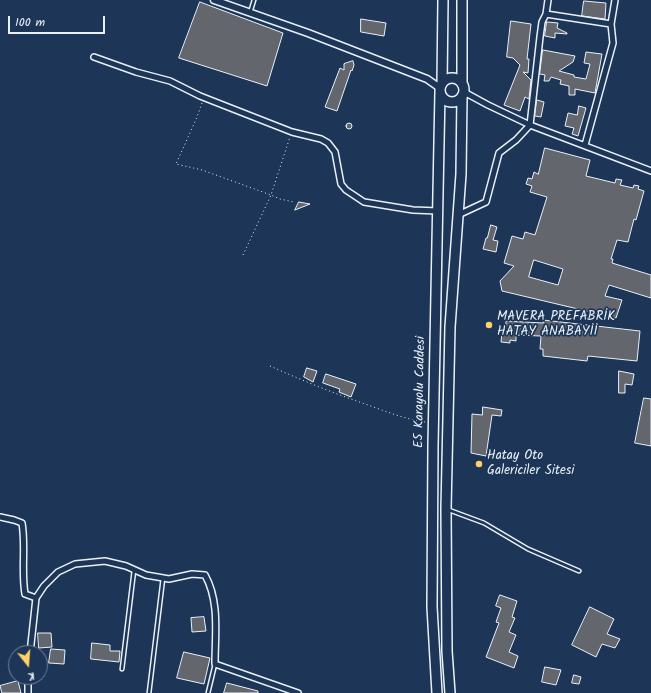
<!DOCTYPE html>
<html>
<head>
<meta charset="utf-8">
<style>
  body { margin:0 }
  #map { position:relative; width:651px; height:693px; overflow:hidden; background:#1d3557; font-family:Kalam,sans-serif }
  canvas { display:block }
  .north { position:absolute; left:8px; top:645px; width:40px; height:40px; box-sizing:border-box; background:#1d3557; border:1px solid #6e8097; border-radius:50%; rotate:163deg; font-size:11px; font-weight:700; line-height:16px; text-align:center; color:#e8f1f8 }
  .north::after { content:''; display:block; margin:auto; width:14px; height:18px; background:#ffd166; clip-path:polygon(50% 0,100% 100%,50% 72%,0 100%) }
  .scale { position:absolute; left:8px; top:16px; width:97px; height:18px; box-sizing:border-box; border:2px solid #e8f1f8; border-top:0; padding-left:5px; font-size:12px; line-height:14px; white-space:nowrap; color:#e8f1f8; -webkit-text-stroke:3px #1d3557; paint-order:stroke }
</style>
</head>
<body>
<div id="map">
<canvas width="651" height="693"></canvas>
<div class="north">K</div>
<div class="scale">100 m</div>
</div>
<script>
const g = document.querySelector('canvas').getContext('2d');
g.lineJoin = 'round';
function fill(path, color) {
  g.fillStyle = color;
  g.fill(path, 'evenodd');
}
function trace(path, color, width, dash) {
  g.strokeStyle = color;
  g.lineWidth = width;
  g.lineCap = dash ? 'butt' : 'round';
  g.setLineDash(dash || []);
  g.stroke(path);
}
function drawText(font, color, halo, rows, align = 'center') {
  g.font = font + ' Kalam,sans-serif';
  g.lineWidth = 3.5;
  g.setLineDash([]);
  g.textBaseline = 'middle';
  g.strokeStyle = halo;
  g.fillStyle = color;
  for (const [text, x, y, turn = 0] of rows) {
    g.save();
    g.translate(x, y);
    g.rotate((+turn || 0) * Math.PI / 180);
    g.textAlign = isNaN(turn) ? turn : align;
    if (halo) g.strokeText(text, 0, 0);
    g.fillText(text, 0, 0);
    g.restore();
  }
}
const building = new Path2D(`
  M 584,1 L 606,3 L 605,19 L 582,16 Z
  M 200,2 L 283,33 L 267,86 L 179,58 Z
  M 361,19 L 386,23 L 384,36 L 361,32 Z
  M 511,21 L 531,24 L 527,59 L 529,59 L 528,73 L 523,72 L 531,80 L 529,99 L 525,97 L 520,111 L 504,105 L 520,65 L 513,58 L 507,57 Z
  M 547,22 L 558,23 L 557,28 L 567,33 L 567,34 L 555,33 L 555,38 L 545,36 Z
  M 543,50 L 575,56 L 573,62 L 559,71 L 574,75 L 574,77 L 586,79 L 590,64 L 584,63 L 586,52 L 602,54 L 595,93 L 575,89 L 575,95 L 569,95 L 569,86 L 560,84 L 561,80 L 551,77 L 549,81 L 544,81 L 545,75 L 540,74 Z
  M 353,61 L 354,65 L 352,71 L 351,70 L 337,111 L 325,107 L 340,68 L 344,70 L 344,64 Z
  M 537,100 L 544,102 L 541,117 L 535,116 Z
  M 579,106 L 586,108 L 578,136 L 572,134 L 574,128 L 565,126 L 568,113 L 577,115 Z
  M346 126a3 3 0 1 1 6 0a3 3 0 1 1-6 0Z
  M 545,148 L 590,160 L 586,176 L 615,183 L 616,179 L 622,180 L 620,185 L 633,188 L 634,185 L 639,186 L 638,189 L 644,191 L 636,220 L 634,219 L 628,242 L 617,240 L 611,259 L 613,259 L 612,263 L 651,275 L 651,298 L 609,285 L 605,296 L 622,300 L 616,318 L 502,291 L 500,281 L 514,266 L 504,263 L 512,236 L 523,239 L 525,232 L 535,235 L 547,197 L 530,192 L 532,186 L 526,184 L 528,178 L 532,179 L 534,172 L 538,174 ZM 534,260 L 563,269 L 558,285 L 529,277 Z
  M 299,202 L 310,204 L 295,210 Z
  M 491,225 L 497,227 L 493,240 L 498,241 L 496,252 L 483,249 L 486,238 L 487,238 Z
  M 543,320 L 640,331 L 637,361 L 588,356 L 587,361 L 543,356 L 543,349 L 540,349 L 541,336 L 516,335 L 516,341 L 510,340 L 510,343 L 501,342 L 502,332 L 505,333 L 506,321 L 543,323 Z
  M 307,368 L 317,371 L 313,382 L 304,377 Z
  M 619,371 L 634,374 L 632,385 L 625,384 L 625,393 L 619,393 Z
  M 326,374 L 356,384 L 351,397 L 339,392 L 340,389 L 323,383 Z
  M 644,398 L 651,399 L 651,446 L 635,443 Z
  M 483,407 L 502,410 L 501,416 L 492,415 L 486,456 L 471,453 L 472,414 L 482,415 Z
  M 500,595 L 517,601 L 512,617 L 515,618 L 509,632 L 516,635 L 509,652 L 518,656 L 514,668 L 486,657 L 499,623 L 496,622 L 501,608 L 496,606 Z
  M 590,607 L 614,619 L 607,634 L 620,639 L 615,648 L 602,644 L 596,657 L 572,645 Z
  M 204,617 L 206,631 L 192,632 L 191,618 Z
  M 38,633 L 51,633 L 52,647 L 39,648 Z
  M 92,643 L 110,645 L 110,651 L 120,651 L 119,662 L 91,659 Z
  M 51,649 L 65,650 L 64,664 L 49,663 Z
  M 184,652 L 210,658 L 204,684 L 177,678 Z
  M 545,667 L 561,670 L 556,685 L 542,682 Z
  M 574,675 L 581,677 L 579,684 L 572,683 Z
  M 18,681 L 21,693 L 2,693 L 0,686 Z
  M 227,683 L 258,691 L 258,693 L 224,693 Z`);
const path = new Path2D(`
  M 202,103 L 197,117 L 176,164 L 202,170 L 271,195 L 280,199 L 294,202
  M 243,255 L 271,195 L 290,137
  M 270,366 C 301,380 333,393 365,404 C 385,411 404,419 425,422`);
const service = new Path2D(`
  M 250,13 L 254,0
  M 449,510 L 484,523 L 528,549 L 579,571
  M 122,669 L 134,570
  M 149,693 L 163,578
  M 208,693 L 215,664`);
const minor = new Path2D(`
  M 546,14 L 611,24
  M 94,57 L 136,72 L 170,81 L 200,96 L 292,132 L 321,139 L 328,143 L 335,152 L 341,184 L 346,190 L 364,202 L 413,210 L 438,211
  M 464,92 L 488,105 L 530,125 L 651,171
  M 585,145 L 613,43 L 611,24 L 615,0
  M 458,215 L 486,202 L 499,153 L 516,140 L 530,125 L 540,37 L 542,22 L 546,14 L 548,0
  M 0,517 L 14,520 L 22,523 C 26,547 21,570 25,594 L 36,598
  M 30,653 L 36,598 L 44,586 L 58,572 L 75,564 L 105,561 L 126,566 L 146,575 L 169,579 L 192,574 L 205,575 C 220,602 215,635 215,664 L 298,693
  M 28,693 L 28,677`);
const tertiary = new Path2D(`
  M 214,0 L 308,33 L 427,79 L 440,88`);
const trunk = new Path2D(`
  M 462,0 L 462,84
  M440 90a12 12 0 1 1 24 0a12 12 0 1 1-24 0Z
  M 442,84 L 443,0
  M 437,693 L 432,607 L 433,445 L 440,92
  M 450,693 L 447,651 L 446,509 L 450,327 L 461,174 L 462,96`);
const markers = [
  [489,325,4,"#ffd166"],
  [479,464,4,"#ffd166"]
];
const poiNames = [
  ["MAVERA PREFABRİK",497,318],
  ["HATAY ANABAYİİ",497,333],
  ["Hatay Oto",487,457],
  ["Galericiler Sitesi",487,472]
];
const streetNames = [
  ["E5 Karayolu Caddesi",421,392,-89]
];
fill(building, '#64666e');
trace(building, '#e8f1f8', 1);
trace(service, '#e8f1f8', 5.5);
trace(minor, '#e8f1f8', 8);
trace(tertiary, '#e8f1f8', 9);
trace(trunk, '#e8f1f8', 12);
trace(path, '#e8f1f8', 1, [1, 3]);
trace(service, '#1d3557', 2.5);
trace(minor, '#1d3557', 5);
trace(tertiary, '#1d3557', 6);
trace(trunk, '#1d3557', 9);
for (const [x, y, r, color] of markers) {
  const dot = new Path2D();
  dot.arc(x, y, r, 0, 2 * Math.PI);
  g.fillStyle = color;
  g.fill(dot);
  trace(dot, '#1d3557', 1.5);
}
drawText('13px', '#e8f1f8', '#1d3557', poiNames, 'left');
drawText('13px', '#e8f1f8', '#1d3557', streetNames);
</script>
</body>
</html>
